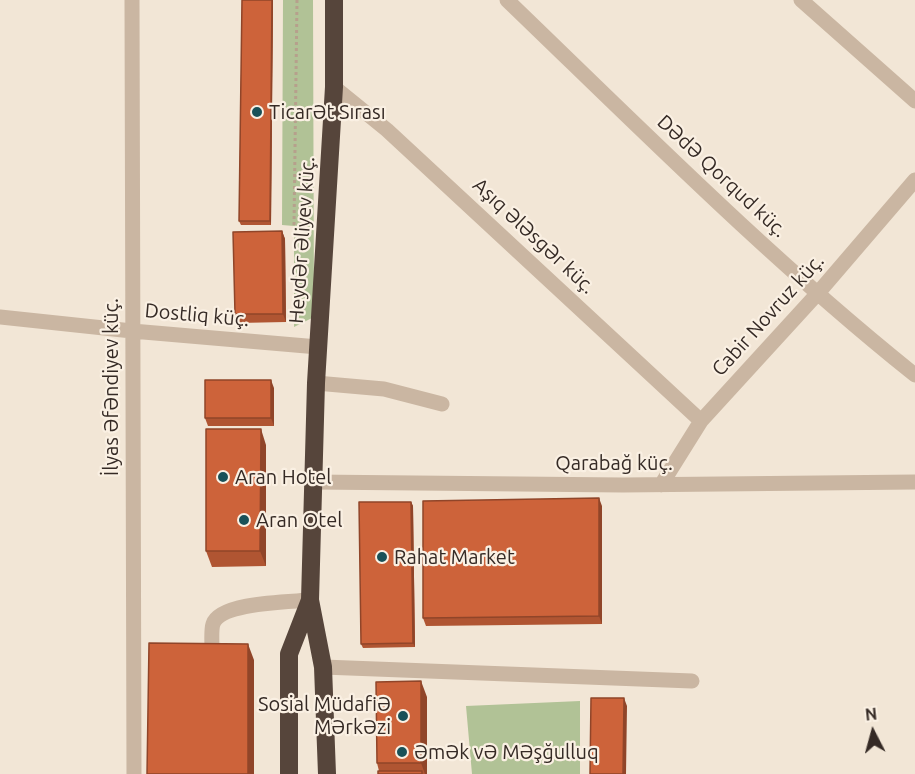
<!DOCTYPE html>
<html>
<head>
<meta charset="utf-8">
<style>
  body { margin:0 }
  #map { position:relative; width:915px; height:774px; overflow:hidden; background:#f2e6d6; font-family:Ubuntu,sans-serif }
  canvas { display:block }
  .north { position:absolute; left:843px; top:702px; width:60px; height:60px; -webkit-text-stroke:4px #faf0e3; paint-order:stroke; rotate:354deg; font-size:16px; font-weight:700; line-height:24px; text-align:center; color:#352a25 }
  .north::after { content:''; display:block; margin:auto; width:21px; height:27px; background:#352a25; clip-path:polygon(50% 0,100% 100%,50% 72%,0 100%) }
</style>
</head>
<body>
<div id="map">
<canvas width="915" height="774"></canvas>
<div class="north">N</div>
</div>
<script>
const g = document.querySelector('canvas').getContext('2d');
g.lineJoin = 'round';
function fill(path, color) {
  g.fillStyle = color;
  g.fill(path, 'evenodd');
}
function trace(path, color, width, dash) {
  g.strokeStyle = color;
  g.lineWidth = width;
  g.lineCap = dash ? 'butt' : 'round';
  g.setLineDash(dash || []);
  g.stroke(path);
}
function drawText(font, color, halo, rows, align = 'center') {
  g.font = font + ' Ubuntu,sans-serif';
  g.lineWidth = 4.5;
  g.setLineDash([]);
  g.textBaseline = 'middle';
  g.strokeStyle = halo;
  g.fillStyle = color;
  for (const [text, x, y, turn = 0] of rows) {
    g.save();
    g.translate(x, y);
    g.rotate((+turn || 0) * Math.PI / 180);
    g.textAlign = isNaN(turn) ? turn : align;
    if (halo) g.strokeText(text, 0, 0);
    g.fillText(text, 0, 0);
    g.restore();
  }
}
const green = new Path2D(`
  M 283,0 L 313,0 L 314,317 L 294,327 L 294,226 L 282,225 Z
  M 580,701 L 580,774 L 472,774 L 466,706 Z`);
const path = new Path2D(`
  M 294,225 L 297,0`);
const minor = new Path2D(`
  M 132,0 L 134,774
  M 507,0 C 640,128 771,260 915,375
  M 801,0 L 915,101
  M 334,87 L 387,130 L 701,421
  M 0,317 L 132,331 L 318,347
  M 316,383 L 384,389 L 442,404
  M 313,482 L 623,485 L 915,482
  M 661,485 L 701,421 L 818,293 L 915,180
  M 212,648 C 212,641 211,630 213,624 C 220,602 289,602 310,600
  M 323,667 L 692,681`);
const highway = new Path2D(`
  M 289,774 L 289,654 L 310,600
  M 327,774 L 323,667 L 310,600 L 316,383 L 334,87 L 334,0`);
const wall = new Path2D(`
  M 242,0 L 273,0 L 271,225 L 241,225 L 239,221 Z
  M 282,231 L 285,239 L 286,322 L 238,323 L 235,314 Z
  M 274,388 L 274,426 L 208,426 L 205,418 Z
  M 266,445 L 266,566 L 212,567 L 206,551 Z
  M 411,502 L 413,506 L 415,647 L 363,648 L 361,644 Z
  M 602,506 L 602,624 L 426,626 L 423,618 Z
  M 427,697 L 427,774 L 378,774 L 379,771 L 377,763 Z`);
const shadedWall = new Path2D(`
  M 272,0 L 273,0 L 271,225 L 270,221 Z
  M 282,231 L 285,239 L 286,322 L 283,314 Z
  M 271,380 L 274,388 L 274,426 L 271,418 Z
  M 261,429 L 266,445 L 266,566 L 260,551 Z
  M 599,498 L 602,506 L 602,624 L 599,616 Z
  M 411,502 L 413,506 L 415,647 L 413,643 Z
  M 248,644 L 254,660 L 254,774 L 248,774 Z
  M 421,681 L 427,697 L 427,774 L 425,774 L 421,763 Z
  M 624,698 L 627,706 L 626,774 L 623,774 Z`);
const building = new Path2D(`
  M 242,0 L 272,0 L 270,221 L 239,221 Z
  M 282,231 L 283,314 L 235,314 L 233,232 Z
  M 205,380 L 271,380 L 271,418 L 205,418 Z
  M 206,429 L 261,429 L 260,551 L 206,551 Z
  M 599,498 L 599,616 L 423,618 L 423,501 Z
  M 359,502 L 411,502 L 413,643 L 361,644 Z
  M 149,643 L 248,644 L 248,774 L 147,774 Z
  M 421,681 L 421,763 L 377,763 L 376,682 Z
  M 591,698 L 624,698 L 623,774 L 590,774 Z
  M 378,771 L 422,771 L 422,774 L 378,774 Z`);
const markers = [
  [257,112,6,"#195158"],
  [223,477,6,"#195158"],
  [244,520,6,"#195158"],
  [382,557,6,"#195158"],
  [403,716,6,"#195158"],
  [402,752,6,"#195158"]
];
const poiNames = [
  ["Ticarət Sırası",269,112],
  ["Aran Hotel",235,477],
  ["Aran Otel",256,520],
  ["Rahat Market",394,557],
  ["Sosial Müdafiə",391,704,"right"],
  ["Mərkəzi",391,727,"right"],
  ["Əmək və Məşğulluq",414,752]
];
const streetNames = [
  ["Dədə Qorqud küç.",722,176,43],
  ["Aşıq Ələsgər küç.",534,236,43],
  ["Heydər Əliyev küç.",302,240,-86],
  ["Dostliq küç.",197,315,5],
  ["Cabir Novruz küç.",768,315,-48],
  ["İlyas Əfəndiyev küç.",111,387,-90],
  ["Qarabağ küç.",614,463]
];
fill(green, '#b1c296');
trace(path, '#b6a08c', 3, [3, 3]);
trace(minor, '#cab6a2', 15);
trace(highway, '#56453b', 18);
fill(wall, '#b05532');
fill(shadedWall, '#904529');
fill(building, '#cd633a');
trace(building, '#904529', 1.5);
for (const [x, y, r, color] of markers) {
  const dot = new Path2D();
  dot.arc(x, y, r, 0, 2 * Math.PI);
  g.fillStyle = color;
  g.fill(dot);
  trace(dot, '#faf0e3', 2);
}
drawText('20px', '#352a25', '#faf0e3', poiNames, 'left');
drawText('20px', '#352a25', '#faf0e3', streetNames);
</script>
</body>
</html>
